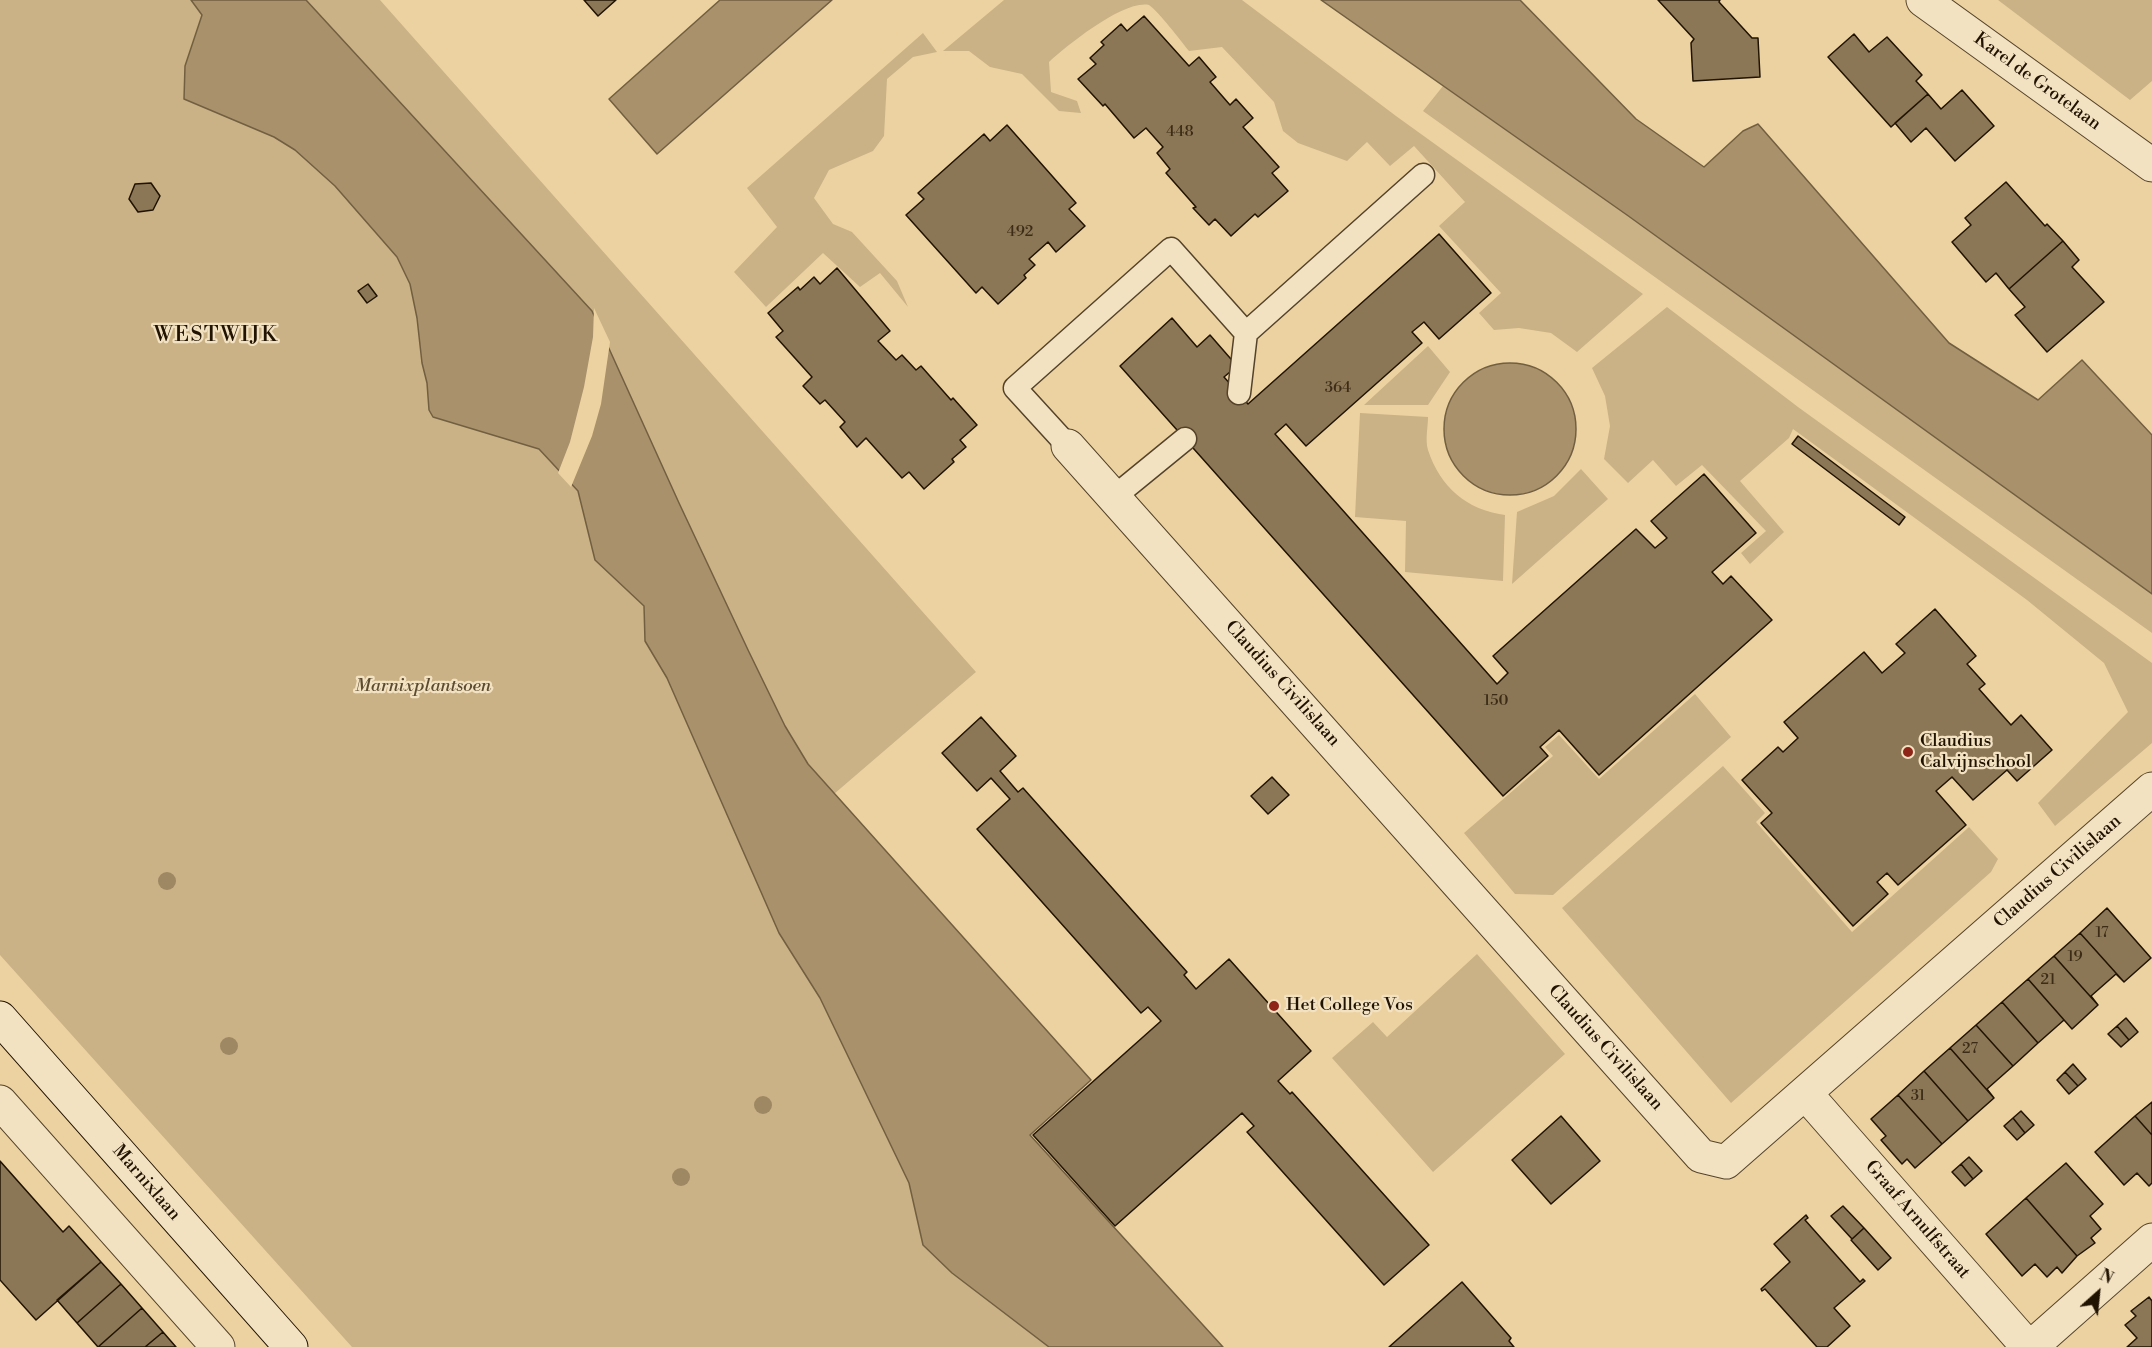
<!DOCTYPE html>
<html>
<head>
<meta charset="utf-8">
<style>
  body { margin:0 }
  #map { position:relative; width:2152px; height:1347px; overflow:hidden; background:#edd2a1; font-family:"Libre Bodoni",serif }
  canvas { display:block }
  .north { position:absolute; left:2068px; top:1263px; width:60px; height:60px; -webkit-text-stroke:4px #f3e2c2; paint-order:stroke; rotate:27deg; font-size:16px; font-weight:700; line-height:24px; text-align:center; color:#211302 }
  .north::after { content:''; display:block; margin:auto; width:21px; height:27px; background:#211302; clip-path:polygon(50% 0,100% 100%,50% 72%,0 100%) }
</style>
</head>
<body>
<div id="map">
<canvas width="2152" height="1347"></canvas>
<div class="north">N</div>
</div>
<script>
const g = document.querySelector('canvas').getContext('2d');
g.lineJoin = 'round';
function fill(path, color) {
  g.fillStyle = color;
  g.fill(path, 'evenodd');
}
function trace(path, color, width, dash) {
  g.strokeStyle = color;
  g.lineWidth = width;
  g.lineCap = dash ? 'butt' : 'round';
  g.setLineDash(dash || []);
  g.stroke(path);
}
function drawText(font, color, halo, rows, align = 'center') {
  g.font = font + ' "Libre Bodoni",serif';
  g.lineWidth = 4.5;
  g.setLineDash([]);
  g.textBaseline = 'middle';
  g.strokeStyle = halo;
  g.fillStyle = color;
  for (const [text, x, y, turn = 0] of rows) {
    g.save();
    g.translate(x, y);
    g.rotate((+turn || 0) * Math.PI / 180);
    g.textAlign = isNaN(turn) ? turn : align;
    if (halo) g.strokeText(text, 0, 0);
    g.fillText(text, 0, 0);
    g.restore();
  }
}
const green = new Path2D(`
  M 0,0 L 380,0 L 976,672 L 834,794 L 780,933 L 1114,1347 L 352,1347 L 0,955 Z
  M 1004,0 L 1242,0 L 1396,116 L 1643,294 L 1577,352 L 1551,333 L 1519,328 L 1494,330 L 1479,313 L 1501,293 L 1439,226 L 1465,202 L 1414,146 L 1390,166 L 1367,142 L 1347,161 L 1298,143 L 1283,131 L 1274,102 L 1222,47 L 1189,51 C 1180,40 1160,13 1149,5 C 1123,0 1068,45 1049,62 L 1051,92 L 1077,101 L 1081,113 L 1059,111 L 1022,74 L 990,67 L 969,51 L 943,51 Z
  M 1998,0 L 2152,0 L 2152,81 L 2130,100 Z
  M 923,33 L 937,52 L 913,57 L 887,79 L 884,136 L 873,151 L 829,170 L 814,198 L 833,224 L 852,232 L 897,281 L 908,307 L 880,273 L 860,287 L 823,253 L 766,307 L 734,272 L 777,227 L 747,188 Z
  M 1443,86 L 1627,215 L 2152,593 L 2152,633 L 1423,111 Z
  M 1667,307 L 1798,407 L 2152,663 L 2152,743 L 2055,826 L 2038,803 L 2128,712 L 2104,663 L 2027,600 L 1793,429 L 1789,438 L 1740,481 L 1784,532 L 1750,564 L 1741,553 L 1766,531 L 1702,465 L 1676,486 L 1653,460 L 1628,483 L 1604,459 L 1610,426 L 1605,396 L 1592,368 Z
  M 1428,346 L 1450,372 L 1428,405 L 1364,405 Z
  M 1360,413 L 1428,417 C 1428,427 1425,440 1428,450 C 1440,487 1467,510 1505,515 L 1503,581 L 1405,572 L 1406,521 L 1355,517 Z
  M 1581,469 L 1608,499 L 1512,584 L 1517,512 L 1554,496 Z
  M 1695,694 L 1731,737 L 1553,895 L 1515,894 L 1464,833 L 1553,756 L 1545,747 L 1559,735 L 1599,779 Z
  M 1723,766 L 1765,813 L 1756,822 L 1852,932 L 1969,827 L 1998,859 L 1991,872 L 1731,1103 L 1562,908 Z
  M 1477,954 L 1565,1054 L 1433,1172 L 1332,1058 L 1373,1022 L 1387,1037 Z`);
const water = new Path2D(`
  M 191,0 L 306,0 L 592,311 L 679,503 L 749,652 L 785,726 L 808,764 L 1091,1080 L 1030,1135 L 1223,1347 L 1049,1347 L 952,1273 L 923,1245 L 909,1183 L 820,998 L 779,933 L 667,678 L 645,641 L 644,606 L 595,560 L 578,491 L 539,449 L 433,417 L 429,410 L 427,383 L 422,363 L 417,318 L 410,284 L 397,257 L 335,186 L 295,150 L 274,137 L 184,99 L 185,66 L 202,15 Z
  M 720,0 L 832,0 L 657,154 L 609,99 Z
  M 1321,0 L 1520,0 L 1636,119 L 1704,167 L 1743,131 L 1758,124 L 1949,343 L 2038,400 L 2082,360 L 2152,435 L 2152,594 L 1627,215 Z
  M1444 429a66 66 0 1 1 132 0a66 66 0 1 1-132 0Z`);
const pier = new Path2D(`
  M 594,308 L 610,342 L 601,404 L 592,436 L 571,487 L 558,473 L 570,442 L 584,387 L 593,337 Z`);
const building = new Path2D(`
  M 584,0 L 616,0 L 598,16 Z
  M 1658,0 L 1720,0 L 1719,2 L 1752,38 L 1758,38 L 1760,77 L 1693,81 L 1691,43 L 1694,39 Z
  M 1144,16 L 1189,66 L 1199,57 L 1216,77 L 1210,82 L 1230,105 L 1236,99 L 1253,118 L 1243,127 L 1279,167 L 1272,173 L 1288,191 L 1258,217 L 1255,214 L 1231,236 L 1215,219 L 1209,225 L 1193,208 L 1196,207 L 1166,173 L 1170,169 L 1157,153 L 1163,147 L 1146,128 L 1134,138 L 1105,104 L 1103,106 L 1078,79 L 1096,64 L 1090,58 L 1104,45 L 1101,42 L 1121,24 L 1127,31 Z
  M 1854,34 L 1869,52 L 1887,37 L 1922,75 L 1916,81 L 1928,94 L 1891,127 L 1828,57 Z
  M 1962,90 L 1994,126 L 1955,161 L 1926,128 L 1911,142 L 1895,123 L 1928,94 L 1941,109 Z
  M 1007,125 L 1076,203 L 1069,209 L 1085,226 L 1056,252 L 1048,242 L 1029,259 L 1035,265 L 1024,275 L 1026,278 L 998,304 L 982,287 L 976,293 L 906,215 L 924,199 L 918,193 L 984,134 L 990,141 Z
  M 2006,182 L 2045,226 L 2047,224 L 2063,241 L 2009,289 L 1996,273 L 1986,282 L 1952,242 L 1971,225 L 1965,218 Z
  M 151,183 L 160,196 L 153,210 L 138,212 L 129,199 L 135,184 Z
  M 1439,234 L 1491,293 L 1439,339 L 1424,322 L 1412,332 L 1422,343 L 1306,446 L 1286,424 L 1275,434 L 1497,684 L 1508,673 L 1493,656 L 1636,529 L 1655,548 L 1667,538 L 1651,521 L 1704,474 L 1756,533 L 1712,572 L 1723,584 L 1731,576 L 1772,620 L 1599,775 L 1559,730 L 1540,747 L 1548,756 L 1503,796 L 1120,366 L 1172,318 L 1197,347 L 1210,335 L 1237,366 L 1224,377 L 1248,404 Z
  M 2063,241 L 2079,260 L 2072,267 L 2104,302 L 2047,352 L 2015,315 L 2025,307 L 2009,289 Z
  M 837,268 L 890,331 L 878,341 L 896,360 L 902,355 L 916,370 L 921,366 L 951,400 L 953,398 L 977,425 L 960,440 L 966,447 L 952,459 L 954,462 L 924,489 L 909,472 L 902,478 L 866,438 L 857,447 L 840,427 L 845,422 L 825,400 L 820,404 L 803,386 L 812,377 L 776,337 L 783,331 L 768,313 L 798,287 L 800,290 L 814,277 L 820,284 Z
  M 368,284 L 377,296 L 367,303 L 358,291 Z
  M 1798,436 L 1905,517 L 1899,525 L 1792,444 Z
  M 1935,609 L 1976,656 L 1967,664 L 1985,684 L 1979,689 L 2011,725 L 2021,715 L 2052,750 L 2017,781 L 2007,770 L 1973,800 L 1952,777 L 1936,791 L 1966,825 L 1898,885 L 1887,873 L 1877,882 L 1888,894 L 1853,926 L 1761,823 L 1772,813 L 1742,780 L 1778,747 L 1783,752 L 1798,738 L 1784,722 L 1864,652 L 1882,673 L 1905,653 L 1896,644 Z
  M 981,717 L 1016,756 L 1000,771 L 1018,792 L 1023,788 L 1187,972 L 1184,975 L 1196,989 L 1229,959 L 1311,1051 L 1278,1081 L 1290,1094 L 1292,1092 L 1429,1245 L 1384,1285 L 1247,1132 L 1254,1126 L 1242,1113 L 1115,1226 L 1033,1135 L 1161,1021 L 1148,1007 L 1141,1013 L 977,829 L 1010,799 L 991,778 L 977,791 L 942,753 Z
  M 1272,777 L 1289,795 L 1268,814 L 1251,796 Z
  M 2107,908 L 2151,958 L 2124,982 L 2080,933 Z
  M 2080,933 L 2124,982 L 2116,974 L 2091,996 L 2098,1005 L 2054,956 Z
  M 2054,956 L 2098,1005 L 2072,1029 L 2028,979 Z
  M 2028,979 L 2072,1029 L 2064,1020 L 2038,1043 L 2002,1002 Z
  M 2002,1002 L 2038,1043 L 2013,1066 L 1976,1025 Z
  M 2126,1018 L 2138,1032 L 2129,1040 L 2117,1026 Z
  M 1976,1025 L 2013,1066 L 1987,1089 L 1994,1098 L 1950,1048 Z
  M 2117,1026 L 2129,1040 L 2121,1047 L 2108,1034 Z
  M 1950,1048 L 1994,1098 L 1968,1121 L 1924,1071 Z
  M 2073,1064 L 2086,1079 L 2078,1086 L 2065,1072 Z
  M 1924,1071 L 1968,1121 L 1942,1144 L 1898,1095 Z
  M 2065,1072 L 2078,1086 L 2069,1094 L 2057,1080 Z
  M 1898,1095 L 1942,1144 L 1915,1168 L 1907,1159 L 1902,1164 L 1881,1140 L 1886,1136 L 1871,1119 Z
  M 2152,1102 L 2152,1135 L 2135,1116 Z
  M 2021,1111 L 2034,1125 L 2025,1133 L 2013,1118 Z
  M 1561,1116 L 1600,1161 L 1551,1204 L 1512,1160 Z
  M 2135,1116 L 2152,1135 L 2152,1183 L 2149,1186 L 2137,1173 L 2124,1185 L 2095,1152 Z
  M 2013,1118 L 2025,1133 L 2017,1140 L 2004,1126 Z
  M 1969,1157 L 1982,1171 L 1973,1179 L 1961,1164 Z
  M 0,1161 L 63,1232 L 69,1226 L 101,1262 L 36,1320 L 0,1280 Z
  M 2066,1163 L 2103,1204 L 2090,1216 L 2101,1229 L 2091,1238 L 2095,1243 L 2077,1256 L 2026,1198 Z
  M 1961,1164 L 1973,1179 L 1965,1186 L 1952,1172 Z
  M 2026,1198 L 2077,1256 L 2062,1273 L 2057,1267 L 2047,1277 L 2035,1264 L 2022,1276 L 1986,1234 Z
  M 1843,1206 L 1864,1228 L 1852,1239 L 1831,1216 Z
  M 1806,1215 L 1808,1218 L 1805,1220 L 1860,1282 L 1863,1279 L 1865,1281 L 1834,1308 L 1850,1326 L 1827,1347 L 1817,1347 L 1765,1289 L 1762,1291 L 1761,1289 L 1790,1262 L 1774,1244 Z
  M 1864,1228 L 1891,1258 L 1878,1270 L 1851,1240 Z
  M 101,1262 L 121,1284 L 77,1323 L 57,1300 Z
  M 1462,1282 L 1511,1338 L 1509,1341 L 1514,1347 L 1389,1347 Z
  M 121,1284 L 142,1308 L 98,1347 L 77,1323 Z
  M 2149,1297 L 2152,1301 L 2152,1347 L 2127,1347 L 2137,1338 L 2125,1325 L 2136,1316 L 2131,1311 Z
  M 142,1308 L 163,1332 L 145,1347 L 98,1347 Z
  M 163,1332 L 176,1347 L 145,1347 Z`);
const lane = new Path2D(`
  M 1239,393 L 1246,333 L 1423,175
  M 1068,446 L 1015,388 L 1171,249 L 1246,333
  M 1114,497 L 1185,439`);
const street = new Path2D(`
  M 1923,0 L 2152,165
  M 1068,446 L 1701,1156 L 1726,1162 L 2152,789
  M 1806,1094 L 2028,1347
  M 0,1102 L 218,1347
  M 2031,1347 L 2152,1240`);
const secondary = new Path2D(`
  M 0,1018 L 291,1347`);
const trees = [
  [167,881],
  [229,1046],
  [763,1105],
  [681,1177]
];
const markers = [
  [1908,752,6,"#8f2418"],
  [1274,1006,6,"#8f2418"]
];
const numberNames = [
  ["448",1180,132],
  ["492",1020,232],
  ["364",1338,388],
  ["150",1496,701],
  ["17",2102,933],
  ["19",2075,957],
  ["21",2048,980],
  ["27",1970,1049],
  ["31",1918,1096]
];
const streetNames = [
  ["Karel de Grotelaan",2037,82,36],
  ["Claudius Civilislaan",1282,684,48],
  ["Claudius Civilislaan",2058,872,-41],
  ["Claudius Civilislaan",1605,1048,48],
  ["Marnixlaan",146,1183,49],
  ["Graaf Arnulfstraat",1917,1220,49]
];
const parkNames = [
  ["Marnixplantsoen",423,687]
];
const poiNames = [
  ["Claudius",1920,742],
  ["Calvijnschool",1920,763],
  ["Het College Vos",1286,1006]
];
const quarterNames = [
  ["WESTWIJK",216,336]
];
fill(green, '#cab286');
fill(water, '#a8916b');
trace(water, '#725f41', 1.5);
fill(pier, '#edd2a1');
fill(building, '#8b7655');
trace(building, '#211302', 1.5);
trace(lane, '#54432a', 25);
trace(street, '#54432a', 35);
trace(secondary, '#211302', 35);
trace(lane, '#f3e2c2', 22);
trace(street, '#f3e2c2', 33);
trace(secondary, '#f3e2c2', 33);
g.fillStyle = '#9d8863';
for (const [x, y] of trees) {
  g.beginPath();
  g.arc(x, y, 9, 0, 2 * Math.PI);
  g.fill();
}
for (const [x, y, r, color] of markers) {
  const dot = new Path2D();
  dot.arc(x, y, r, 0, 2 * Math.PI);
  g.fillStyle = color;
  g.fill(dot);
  trace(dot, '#f3e2c2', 2);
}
drawText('15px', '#3c2c17', null, numberNames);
drawText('18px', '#211302', '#f3e2c2', streetNames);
drawText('italic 18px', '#5c4b30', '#f3e2c2', parkNames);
drawText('18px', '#211302', '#f3e2c2', poiNames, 'left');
g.letterSpacing = '1.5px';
drawText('21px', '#211302', '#f3e2c2', quarterNames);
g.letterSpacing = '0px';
</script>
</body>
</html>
